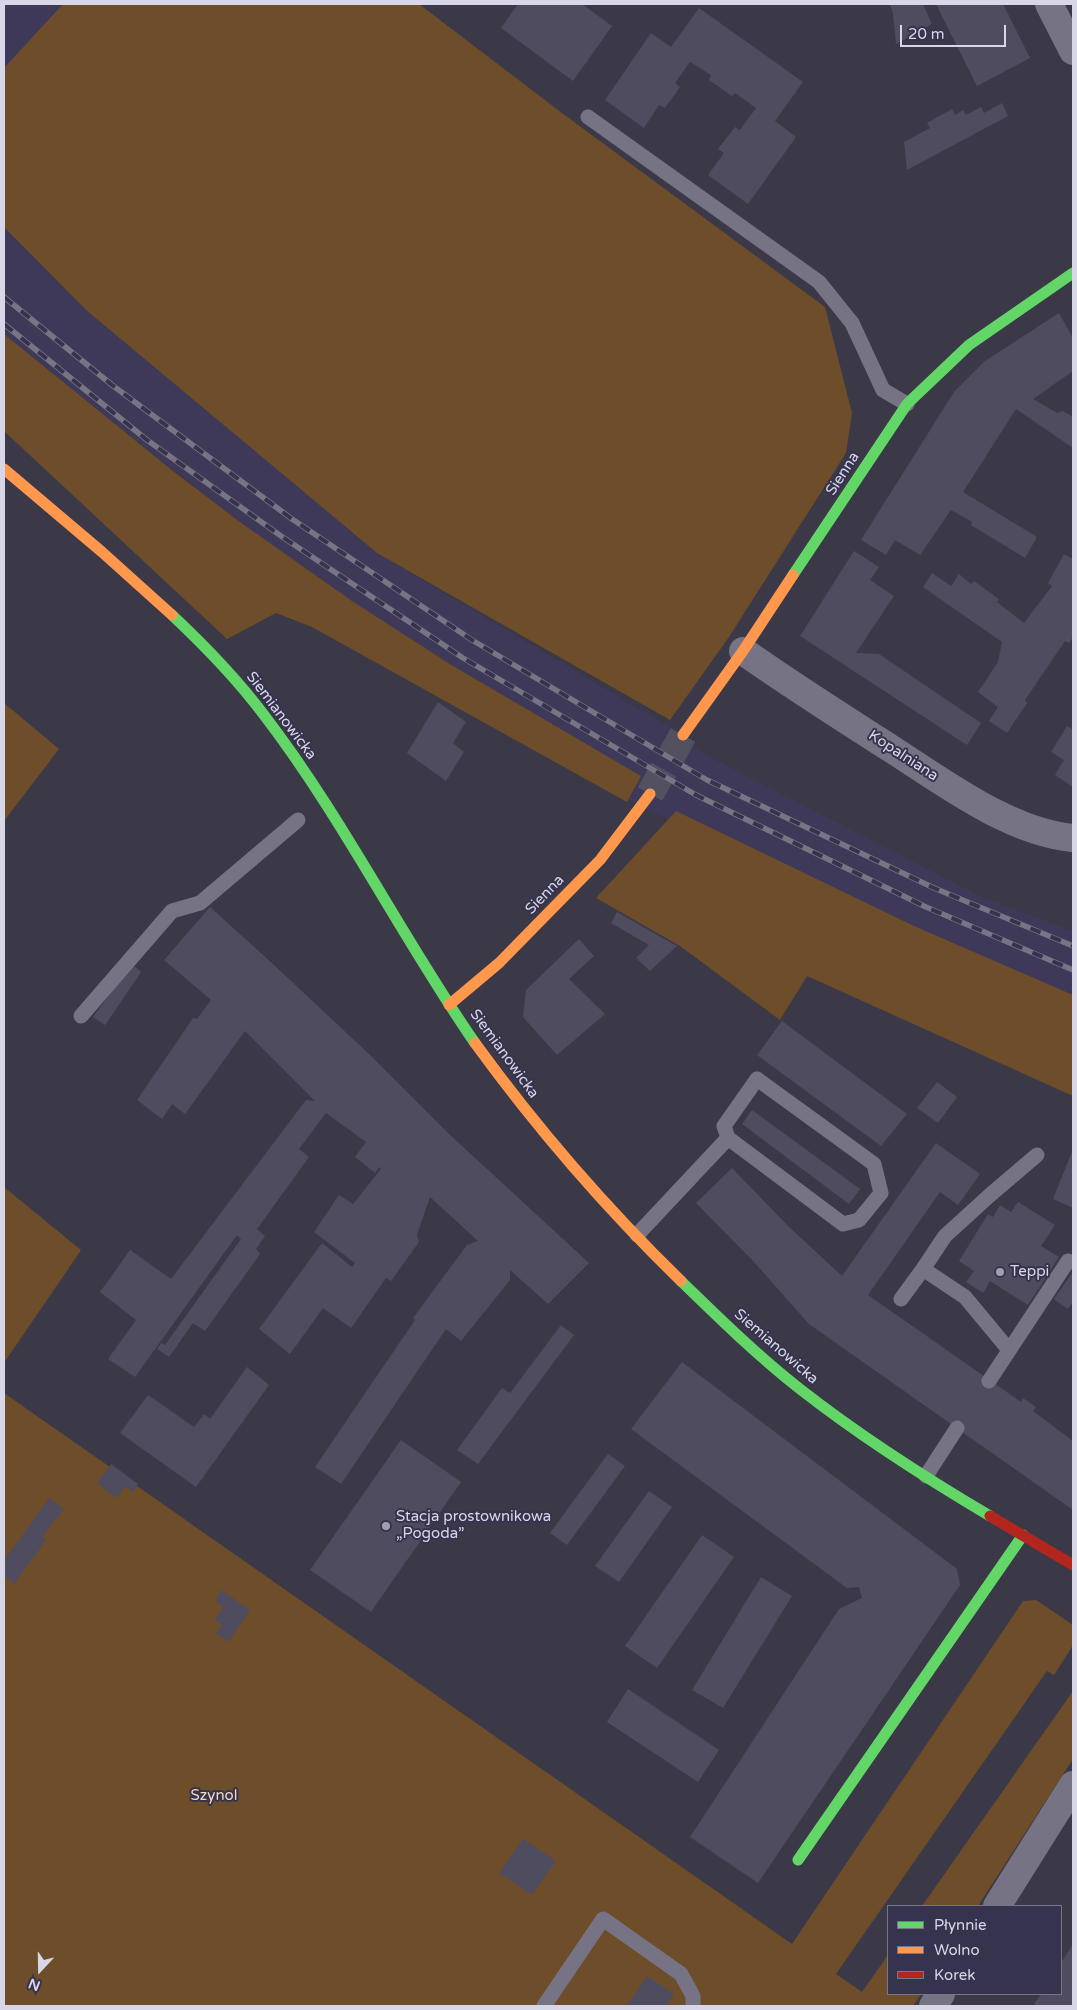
<!DOCTYPE html>
<html>
<head>
<meta charset="utf-8">
<style>
  body { margin:0 }
  #map { position:relative; width:1077px; height:2010px; overflow:hidden; background:#3b3948; font-family:"Varela Round",sans-serif }
  canvas { display:block }
  .frame { position:absolute; inset:0; border:5px solid #d8d7e8; pointer-events:none }
  .legend { position:absolute; left:887px; top:1905px; width:175px; height:90px; box-sizing:border-box; background:#36334e; border:1px solid #77758c; margin:0; padding:6px 9px; list-style:none; font-size:15px; color:#d8d7e8 }
  .legend li { display:flex; align-items:center; gap:10px; height:25px }
  .legend b { width:25px; border:1px solid #77758c }
  .north { position:absolute; left:15px; top:1945px; width:50px; height:50px; -webkit-text-stroke:4px #36334e; paint-order:stroke; rotate:201deg; font-size:14px; font-weight:700; line-height:20px; text-align:center; color:#d8d7e8 }
  .north::after { content:''; display:block; margin:auto; width:18px; height:22px; background:#d8d7e8; clip-path:polygon(50% 0,100% 100%,50% 72%,0 100%) }
  .scale { position:absolute; left:900px; top:25px; width:106px; height:22px; box-sizing:border-box; border:2px solid #d8d7e8; border-top:0; padding-left:6px; font-size:15px; line-height:18px; white-space:nowrap; color:#d8d7e8; -webkit-text-stroke:4px #36334e; paint-order:stroke }
</style>
</head>
<body>
<div id="map">
<canvas width="1077" height="2010"></canvas>
<div class="frame"></div>
<ul class="legend">
<li><b style="height:6px;background:#63d668"></b>Płynnie</li>
<li><b style="height:6px;background:#ff974d"></b>Wolno</li>
<li><b style="height:6px;background:#b3261e"></b>Korek</li>
</ul>
<div class="north">N</div>
<div class="scale">20 m</div>
</div>
<script>
const g = document.querySelector('canvas').getContext('2d');
g.lineJoin = 'round';
function fill(path, color) {
  g.fillStyle = color;
  g.fill(path, 'evenodd');
}
function trace(path, color, width, dash) {
  g.strokeStyle = color;
  g.lineWidth = width;
  g.lineCap = dash ? 'butt' : 'round';
  g.setLineDash(dash || []);
  g.stroke(path);
}
function drawText(font, color, halo, rows, align = 'center') {
  g.font = font + ' "Varela Round",sans-serif';
  g.lineWidth = 4;
  g.setLineDash([]);
  g.textBaseline = 'middle';
  g.strokeStyle = halo;
  g.fillStyle = color;
  for (const [text, x, y, turn = 0] of rows) {
    g.save();
    g.translate(x, y);
    g.rotate((+turn || 0) * Math.PI / 180);
    g.textAlign = isNaN(turn) ? turn : align;
    if (halo) g.strokeText(text, 0, 0);
    g.fillText(text, 0, 0);
    g.restore();
  }
}
const built = new Path2D(`
  M 4,4 L 63,4 L 4,68 Z
  M 4,227 L 86,310 L 377,553 L 683,735 L 700,752 L 982,897 L 1073,931 L 1073,1008 L 963,966 L 597,784 L 453,666 L 352,601 L 240,522 L 113,423 L 4,334 Z`);
const green = new Path2D(`
  M 63,4 L 419,4 L 562,113 L 825,307 L 852,413 L 846,453 L 729,637 L 670,720 L 377,553 L 86,310 L 4,227 L 4,68 Z
  M 4,334 L 173,471 L 240,522 L 352,601 L 453,666 L 641,776 L 627,802 L 312,627 L 276,613 L 227,639 L 4,431 Z
  M 4,703 L 59,749 L 4,821 Z
  M 676,811 L 914,926 L 1073,995 L 1073,1096 L 807,976 L 780,1020 L 680,946 L 596,898 Z
  M 4,1187 L 81,1250 L 4,1363 Z
  M 4,1393 L 792,1944 L 1023,1601 L 1036,1600 L 1073,1625 L 1073,1645 L 1054,1675 L 1047,1671 L 836,1974 L 862,1992 L 888,1955 L 888,1994 L 921,1994 L 913,2006 L 4,2006 Z
  M 1073,1691 L 1073,1759 L 978,1906 L 922,1906 Z`);
const building = new Path2D(`
  M 518,4 L 582,4 L 612,26 L 573,81 L 501,28 Z
  M 890,4 L 923,4 L 932,24 L 896,44 L 893,14 Z
  M 936,4 L 1003,4 L 1030,58 L 977,86 Z
  M 699,8 L 803,82 L 775,121 L 796,137 L 748,204 L 708,175 L 724,153 L 718,149 L 735,127 L 740,130 L 756,108 L 735,93 L 732,96 L 709,80 L 711,75 L 690,62 L 675,83 L 680,87 L 665,108 L 659,105 L 644,128 L 605,100 L 651,33 L 671,47 Z
  M 1002,103 L 1008,116 L 907,170 L 904,142 L 930,128 L 927,123 L 952,109 L 955,115 L 963,110 L 966,115 L 981,107 L 984,113 Z
  M 1059,313 L 1073,338 L 1073,371 L 1033,399 L 1057,413 L 1063,411 L 1073,417 L 1073,448 L 1016,409 L 963,492 L 1037,537 L 1025,558 L 971,525 L 972,522 L 951,510 L 920,555 L 895,540 L 886,555 L 861,540 L 954,392 L 985,361 Z
  M 854,551 L 879,567 L 870,580 L 894,596 L 856,653 L 879,654 L 981,723 L 967,745 L 800,636 Z
  M 1064,554 L 1073,559 L 1073,637 L 1069,643 L 1065,641 L 1025,700 L 1027,703 L 1007,733 L 989,721 L 998,707 L 978,692 L 998,662 L 1002,642 L 923,587 L 932,573 L 951,586 L 959,574 L 971,584 L 974,581 L 999,599 L 997,602 L 1024,623 L 1052,586 L 1048,583 Z
  M 438,702 L 466,722 L 453,743 L 464,752 L 446,781 L 407,753 Z
  M 1067,726 L 1073,730 L 1073,787 L 1055,775 L 1064,760 L 1051,752 Z
  M 210,907 L 273,964 L 370,1055 L 448,1133 L 589,1263 L 548,1304 L 510,1270 L 510,1280 L 461,1341 L 446,1329 L 341,1484 L 315,1467 L 415,1320 L 413,1318 L 467,1245 L 478,1241 L 430,1197 L 417,1235 L 419,1242 L 391,1281 L 386,1278 L 351,1328 L 323,1308 L 290,1354 L 259,1329 L 322,1243 L 352,1267 L 355,1263 L 314,1232 L 339,1195 L 353,1204 L 381,1169 L 379,1167 L 375,1173 L 355,1157 L 366,1142 L 326,1113 L 299,1149 L 309,1157 L 257,1229 L 265,1236 L 256,1249 L 260,1254 L 205,1331 L 193,1323 L 169,1357 L 157,1349 L 161,1343 L 165,1345 L 241,1239 L 237,1235 L 135,1377 L 108,1359 L 136,1320 L 100,1292 L 130,1250 L 171,1279 L 306,1100 L 315,1101 L 245,1031 L 185,1114 L 172,1104 L 162,1119 L 137,1100 L 193,1018 L 197,1019 L 211,1000 L 164,960 Z
  M 617,912 L 659,936 L 677,946 L 650,971 L 636,958 L 649,945 L 611,923 Z
  M 579,939 L 594,956 L 569,979 L 605,1014 L 557,1055 L 523,1017 L 526,990 Z
  M 132,964 L 141,972 L 105,1025 L 93,1017 Z
  M 782,1021 L 907,1114 L 881,1146 L 757,1055 Z
  M 937,1082 L 957,1097 L 938,1123 L 917,1108 Z
  M 752,1110 L 860,1189 L 849,1204 L 742,1124 Z
  M 936,1143 L 980,1174 L 958,1205 L 940,1192 L 868,1295 L 1021,1402 L 1023,1398 L 1036,1407 L 1033,1411 L 1073,1441 L 1073,1510 L 809,1324 L 754,1262 L 696,1203 L 732,1168 L 788,1226 L 842,1276 Z
  M 1073,1149 L 1073,1208 L 1053,1199 Z
  M 1018,1202 L 1055,1225 L 1041,1246 L 1059,1257 L 1028,1305 L 990,1281 L 983,1293 L 966,1282 L 974,1271 L 959,1261 L 988,1214 L 993,1217 L 1000,1205 L 1011,1212 Z
  M 1073,1272 L 1073,1302 L 1068,1309 L 1054,1299 Z
  M 561,1325 L 574,1335 L 478,1464 L 457,1450 L 502,1388 L 510,1393 Z
  M 682,1362 L 957,1569 L 960,1585 L 758,1883 L 690,1837 L 839,1609 L 862,1598 L 859,1587 L 847,1588 L 631,1429 Z
  M 247,1367 L 269,1385 L 196,1487 L 120,1433 L 148,1395 L 194,1427 L 204,1414 L 210,1419 Z
  M 401,1440 L 461,1482 L 371,1612 L 310,1570 Z
  M 608,1454 L 625,1466 L 567,1545 L 550,1533 Z
  M 111,1464 L 138,1484 L 133,1492 L 125,1486 L 117,1498 L 97,1483 Z
  M 649,1491 L 672,1507 L 619,1582 L 595,1566 Z
  M 49,1498 L 64,1509 L 42,1537 L 46,1540 L 14,1584 L 4,1575 L 4,1561 Z
  M 702,1535 L 734,1557 L 657,1668 L 625,1646 Z
  M 761,1577 L 792,1596 L 723,1708 L 692,1690 Z
  M 221,1590 L 250,1610 L 228,1642 L 216,1633 L 222,1625 L 215,1620 L 223,1607 L 215,1600 Z
  M 628,1689 L 719,1750 L 698,1782 L 607,1722 Z
  M 523,1839 L 556,1861 L 532,1895 L 499,1873 Z
  M 1073,1944 L 1073,2006 L 1038,2006 L 1034,2004 L 1041,1994 L 1061,1994 L 1061,1963 Z
  M 647,1976 L 674,1994 L 666,2006 L 627,2006 Z`);
const secondaryTunnel = new Path2D(`
  M 650,794 L 683,735`);
const lane = new Path2D(`
  M 588,117 L 819,282 L 852,323 L 883,390 L 907,404
  M 81,1016 L 172,911 L 200,903 L 298,820
  M 637,1235 L 728,1138 L 724,1126 L 757,1079 L 874,1164 L 881,1193 L 859,1220 L 843,1224 L 728,1138
  M 923,1269 L 945,1236 L 990,1195 L 1037,1155
  M 901,1299 L 923,1269 L 965,1297 L 1009,1350
  M 989,1381 L 1068,1261
  M 926,1476 L 957,1428
  M 544,2006 L 603,1919 L 681,1974 L 693,1996 L 693,2006`);
const street = new Path2D(`
  M 1049,4 L 1073,51
  M 743,651 C 791,685 840,716 890,748 C 943,782 1009,832 1073,838
  M 997,1906 L 1073,1785
  M 933,2006 L 941,1994`);
const fast = new Path2D(`
  M 793,575 L 907,404 L 969,345 L 1073,273
  M 172,615 C 205,646 237,679 264,715 C 343,818 401,936 475,1043
  M 681,1281 C 719,1318 758,1356 800,1389 C 860,1436 924,1477 990,1516
  M 798,1860 L 1023,1535`);
const slow = new Path2D(`
  M 4,469 L 102,552 L 172,615
  M 683,735 L 743,651 L 793,575
  M 449,1005 L 499,963 L 600,860 L 650,794
  M 475,1043 C 536,1127 606,1208 681,1281`);
const jam = new Path2D(`
  M 990,1516 L 1073,1565`);
const rail = new Path2D(`
  M 4,297 L 112,385 L 292,519 L 472,640 L 707,780 L 934,888 L 1073,946
  M 4,324 L 147,440 L 281,536 L 463,658 L 696,795 L 926,907 L 1073,970`);
const markers = [
  [1000,1272,5,"#a1a0b0"],
  [386,1526,5,"#a1a0b0"]
];
const streetNames = [
  ["Sienna",843,474,-57],
  ["Siemianowicka",281,716,53],
  ["Kopalniana",903,756,33],
  ["Sienna",545,895,-46],
  ["Siemianowicka",504,1054,54],
  ["Siemianowicka",776,1347,41]
];
const poiNames = [
  ["Teppi",1010,1272],
  ["Stacja prostownikowa",396,1517],
  ["„Pogoda”",396,1534]
];
const parkNames = [
  ["Szynol",214,1796]
];
fill(built, '#3e3958');
fill(green, '#6d4d2a');
fill(building, '#4f4c5f');
trace(secondaryTunnel, '#535160', 28, [28, 14]);
trace(lane, '#767484', 15);
trace(street, '#767484', 28);
trace(fast, '#63d668', 11);
trace(slow, '#ff974d', 11);
trace(jam, '#b3261e', 11);
trace(rail, '#777584', 5.5);
trace(rail, '#36334e', 4, [11]);
for (const [x, y, r, color] of markers) {
  const dot = new Path2D();
  dot.arc(x, y, r, 0, 2 * Math.PI);
  g.fillStyle = color;
  g.fill(dot);
  trace(dot, '#36334e', 2);
}
drawText('15px', '#d8d7e8', '#36334e', streetNames);
drawText('15px', '#d8d7e8', '#36334e', poiNames, 'left');
drawText('15px', '#f6d8ba', '#36334e', parkNames);
</script>
</body>
</html>
